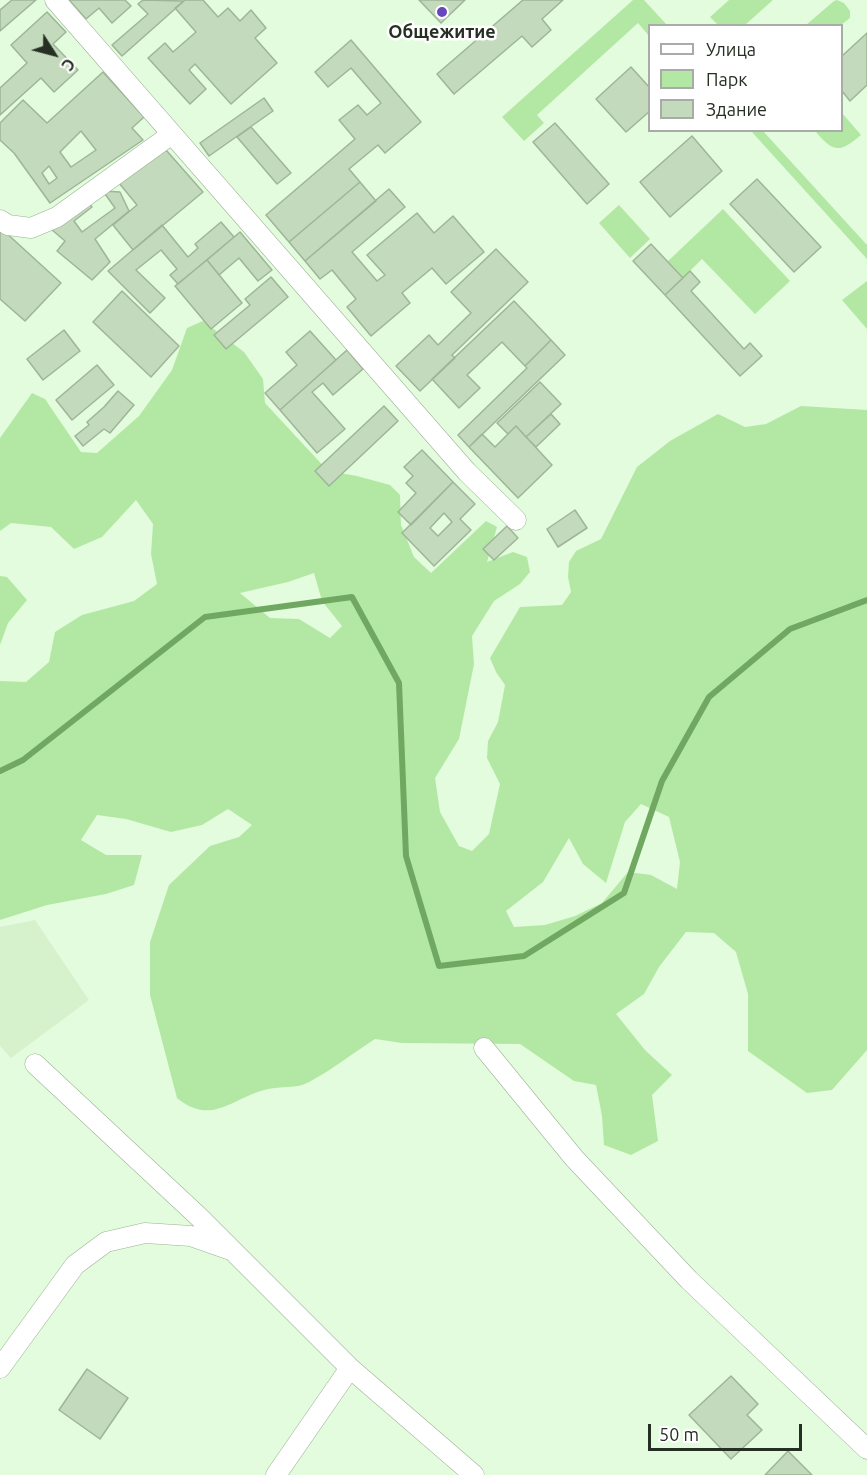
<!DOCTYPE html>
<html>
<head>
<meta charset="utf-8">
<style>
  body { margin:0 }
  #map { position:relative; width:867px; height:1475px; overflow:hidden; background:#e3fcdd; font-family:Ubuntu,sans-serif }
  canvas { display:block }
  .legend { position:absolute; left:648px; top:24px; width:195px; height:108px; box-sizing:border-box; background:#fff; border:2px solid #a8aca7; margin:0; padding:8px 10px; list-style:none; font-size:18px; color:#262f23 }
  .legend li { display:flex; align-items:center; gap:12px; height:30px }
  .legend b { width:30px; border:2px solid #a8aca7 }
  .north { position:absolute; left:24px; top:24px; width:60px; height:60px; -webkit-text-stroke:4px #fff; paint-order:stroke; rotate:126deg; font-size:16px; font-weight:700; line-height:24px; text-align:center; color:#262f23 }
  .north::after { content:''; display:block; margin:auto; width:21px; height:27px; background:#262f23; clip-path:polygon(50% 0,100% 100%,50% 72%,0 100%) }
  .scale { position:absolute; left:648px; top:1424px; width:154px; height:27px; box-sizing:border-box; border:3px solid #262f23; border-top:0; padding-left:8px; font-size:18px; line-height:21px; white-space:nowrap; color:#262f23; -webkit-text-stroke:4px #fff; paint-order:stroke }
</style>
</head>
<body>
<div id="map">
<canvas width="867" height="1475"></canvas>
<ul class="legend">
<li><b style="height:8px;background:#fff"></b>Улица</li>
<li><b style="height:16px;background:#b3e8a4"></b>Парк</li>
<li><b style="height:16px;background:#c3dabc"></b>Здание</li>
</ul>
<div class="north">С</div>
<div class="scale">50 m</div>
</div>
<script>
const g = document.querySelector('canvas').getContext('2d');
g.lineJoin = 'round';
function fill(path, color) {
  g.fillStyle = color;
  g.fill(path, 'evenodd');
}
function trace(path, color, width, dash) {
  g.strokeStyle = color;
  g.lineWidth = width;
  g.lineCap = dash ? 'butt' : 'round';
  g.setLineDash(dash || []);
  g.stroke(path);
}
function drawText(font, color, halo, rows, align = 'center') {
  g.font = font + ' Ubuntu,sans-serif';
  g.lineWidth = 5;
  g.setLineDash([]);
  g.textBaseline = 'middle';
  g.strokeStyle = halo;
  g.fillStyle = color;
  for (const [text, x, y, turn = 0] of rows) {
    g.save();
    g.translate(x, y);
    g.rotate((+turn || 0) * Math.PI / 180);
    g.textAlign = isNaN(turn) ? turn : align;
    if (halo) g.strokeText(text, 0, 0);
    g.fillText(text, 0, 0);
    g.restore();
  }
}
const built = new Path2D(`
  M 35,920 L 89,1000 L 11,1058 L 0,1046 L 0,927 Z`);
const green = new Path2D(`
  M 633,0 L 644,0 L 667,25 L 650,26 L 649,36 L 638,23 L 537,115 L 544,123 L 524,141 L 502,117 Z
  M 729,0 L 773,0 L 745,25 L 718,25 L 710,17 Z
  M 837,0 L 844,3 L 850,11 L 850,18 L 841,25 L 806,25 L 834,1 Z
  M 842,113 L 861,135 C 839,154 833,152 815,131 L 842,130 Z
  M 751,131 L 763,131 L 867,245 L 867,259 Z
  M 619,205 L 650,239 L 630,258 L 599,223 Z
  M 723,209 L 790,281 L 755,314 L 702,259 L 683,278 L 667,262 Z
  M 867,281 L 867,329 L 842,300 Z
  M 203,321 L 244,352 L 263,379 L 265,403 L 328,471 L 357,476 L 390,485 L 400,495 L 401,525 L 414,557 L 431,573 L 486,521 L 497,527 L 487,562 L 513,552 L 527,557 L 530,572 L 520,584 L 494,601 L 472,636 L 474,664 L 459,739 L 435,778 L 440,812 L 459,846 L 472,851 L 489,834 L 500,784 L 487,758 L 488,741 L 498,722 L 505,685 L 496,672 L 490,658 L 520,607 L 562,605 L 571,592 L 568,577 L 569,562 L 576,551 L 601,539 L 637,467 L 670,441 L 718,414 L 745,427 L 766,424 L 801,406 L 867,410 L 867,1050 L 832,1090 L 807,1093 L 748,1051 L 748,994 L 736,952 L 714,933 L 686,932 L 659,967 L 644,994 L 616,1014 L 645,1050 L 672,1075 L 652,1095 L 658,1141 L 631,1155 L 604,1145 L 602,1116 L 596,1085 L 574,1081 L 520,1044 L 402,1043 L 375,1039 C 353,1053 332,1070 309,1082 C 297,1089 280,1086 268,1089 C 232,1097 213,1127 177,1098 L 150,995 L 150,942 L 169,885 L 210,846 L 239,837 L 252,825 L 228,809 L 202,825 L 171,832 L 126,819 L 97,815 L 81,840 L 106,855 L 142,855 L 134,885 L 106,894 L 47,905 L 0,920 L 0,681 L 26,682 L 49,662 L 55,632 L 82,615 L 134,601 L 157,584 L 151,554 L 153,524 L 136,500 L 102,537 L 74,549 L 51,527 L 11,523 L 0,531 L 0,438 L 32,393 L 45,399 L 81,452 L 97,453 L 139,416 L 172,370 L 187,328 ZM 314,573 L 322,601 L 342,626 L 330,638 L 299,619 L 270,618 L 240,593 L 288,582 ZM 641,804 L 669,817 L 680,862 L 677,889 L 651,875 L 628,872 L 602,903 L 575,916 L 545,925 L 514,927 L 506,911 L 543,882 L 569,838 L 583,864 L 606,883 L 625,822 Z
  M 0,576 L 7,577 L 27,600 L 8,623 L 0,645 Z`);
const stream = new Path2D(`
  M 0,771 L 23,760 L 205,617 L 352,597 L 399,683 L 406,856 L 439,966 L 524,956 L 624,893 L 662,781 L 709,697 L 790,629 L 867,600`);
const building = new Path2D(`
  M 12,0 L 36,0 L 0,31 L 0,10 Z
  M 69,0 L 125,0 L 131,6 L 112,23 L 99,8 L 86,19 Z
  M 143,0 L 184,1 L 122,56 L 112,45 L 148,14 L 138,4 Z
  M 203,0 L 218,17 L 228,8 L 240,21 L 251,10 L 266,28 L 255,38 L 277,63 L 231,104 L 195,64 L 189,70 L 206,89 L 190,104 L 148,58 L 165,43 L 173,52 L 196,32 L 175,8 L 185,0 Z
  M 419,0 L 465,0 L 441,23 Z
  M 523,0 L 563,0 L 542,19 L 551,30 L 532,47 L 522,36 L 454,94 L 437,74 Z
  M 47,12 L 66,32 L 53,44 L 78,70 L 54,92 L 41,78 L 0,115 L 0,88 L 27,63 L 11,45 Z
  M 867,33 L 867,85 L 850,101 L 842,91 L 842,56 Z
  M 351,40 L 421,122 L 385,153 L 378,145 L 349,169 L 360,182 L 289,242 L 266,215 L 355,139 L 339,120 L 358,105 L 367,115 L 381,103 L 351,68 L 328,87 L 315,72 Z
  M 631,67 L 650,88 L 650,111 L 626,132 L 596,99 Z
  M 103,72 L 144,117 L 132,128 L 143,140 L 50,203 L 14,153 L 0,140 L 0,123 L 23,100 L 47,123 ZM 81,131 L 96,150 L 71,167 L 60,152 ZM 49,166 L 57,178 L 49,184 L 42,173 Z
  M 264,98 L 273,111 L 209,156 L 200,143 Z
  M 555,123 L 609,184 L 587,204 L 533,142 Z
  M 251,127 L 291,173 L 277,184 L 237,137 Z
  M 692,136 L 722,171 L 670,217 L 640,182 Z
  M 166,150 L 203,192 L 133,250 L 113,225 L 137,205 L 119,183 Z
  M 757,179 L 821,247 L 794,272 L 730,204 Z
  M 360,182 L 376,201 L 305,261 L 289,242 Z
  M 389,189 L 405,207 L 352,252 L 377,281 L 385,275 L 367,255 L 417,213 L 434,233 L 453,216 L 484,252 L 446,284 L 432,268 L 402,293 L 410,303 L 371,336 L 347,307 L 356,299 L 332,270 L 320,279 L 305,261 Z
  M 103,191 L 120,192 L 129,211 L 95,239 L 110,262 L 92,280 L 57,251 L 65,241 L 51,229 L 88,202 L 92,207 L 74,221 L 82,232 L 115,208 Z
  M 221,222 L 234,237 L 178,284 L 170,275 L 177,269 L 161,250 L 136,270 L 165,298 L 150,313 L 108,271 L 162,225 L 188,257 L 198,248 L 195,244 Z
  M 3,230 L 61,283 L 25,321 L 0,299 L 0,233 Z
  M 240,232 L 272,270 L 258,281 L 239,258 L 219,275 L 207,260 Z
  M 651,244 L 683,278 L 665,295 L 633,261 Z
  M 496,249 L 528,282 L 452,355 L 455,358 L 420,391 L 396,366 L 429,335 L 438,345 L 471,313 L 451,292 Z
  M 207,260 L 242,303 L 211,329 L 175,286 Z
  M 690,271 L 700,282 L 691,291 L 744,349 L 750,343 L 762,356 L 740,376 L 665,295 Z
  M 271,277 L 288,297 L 226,349 L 214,335 L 250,305 L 245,299 Z
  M 122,291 L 179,346 L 151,377 L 93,322 Z
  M 514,301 L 551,340 L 525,366 L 502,342 L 467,375 L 480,388 L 459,408 L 432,379 Z
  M 64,330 L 80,351 L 43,380 L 27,359 Z
  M 310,331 L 336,360 L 280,410 L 265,393 L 297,365 L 286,352 Z
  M 551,340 L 565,355 L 469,447 L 458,435 L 527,368 L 525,366 Z
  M 347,350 L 363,369 L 333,395 L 323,383 L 312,392 L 345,429 L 317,453 L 280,410 Z
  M 97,365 L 114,385 L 72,420 L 56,400 Z
  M 540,382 L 561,404 L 526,437 L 516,426 L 508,434 L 497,423 Z
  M 118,391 L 134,405 L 110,433 L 104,429 L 83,446 L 75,436 L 89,425 L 87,422 L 104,407 Z
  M 384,406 L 398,421 L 329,486 L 315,471 Z
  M 551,414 L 560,424 L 536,447 L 526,437 Z
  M 516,426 L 552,465 L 518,498 L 469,447 L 482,434 L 495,447 Z
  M 422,450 L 453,482 L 411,525 L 398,512 L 416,493 L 406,483 L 413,476 L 404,467 Z
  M 453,482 L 475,504 L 460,519 L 471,530 L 434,566 L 402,533 ZM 444,513 L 452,522 L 438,536 L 430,528 Z
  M 575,510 L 587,528 L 558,547 L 547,529 Z
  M 507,526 L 518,538 L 494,560 L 483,549 Z
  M 87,1369 L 128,1398 L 100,1439 L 59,1410 Z
  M 731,1376 L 758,1404 L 747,1415 L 762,1430 L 731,1459 L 689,1415 Z
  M 788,1451 L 812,1475 L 765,1475 Z`);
const minor = new Path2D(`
  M 55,0 L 467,472 L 516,520
  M 0,220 L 8,225 L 31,228 L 57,217 L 172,134
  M 484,1048 L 574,1158 L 689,1280 L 867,1449
  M 35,1064 L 199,1217 L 350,1368 L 474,1475
  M 0,1368 L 75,1265 L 106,1242 L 145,1233 L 191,1236 L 228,1249
  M 276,1475 L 350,1368`);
const markers = [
  [442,12,6,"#6846be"]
];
const poiNames = [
  ["Общежитие",442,32]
];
fill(built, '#d5f2cd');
fill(green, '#b3e8a4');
trace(stream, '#70a861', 6);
fill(building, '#c3dabc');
trace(building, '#9eb598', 1.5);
trace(minor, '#9ab194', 21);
trace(minor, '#fff', 20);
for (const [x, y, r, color] of markers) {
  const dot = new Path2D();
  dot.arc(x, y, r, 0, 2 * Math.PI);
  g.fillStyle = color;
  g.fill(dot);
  trace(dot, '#fff', 2);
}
drawText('bold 18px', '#262f23', '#fff', poiNames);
</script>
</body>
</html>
